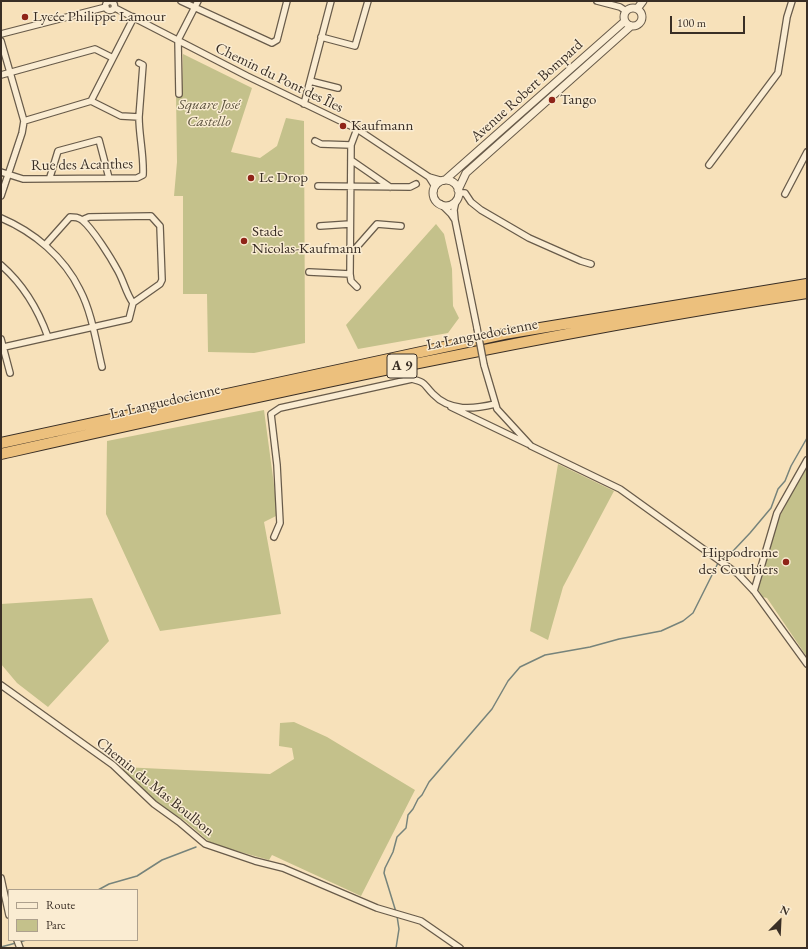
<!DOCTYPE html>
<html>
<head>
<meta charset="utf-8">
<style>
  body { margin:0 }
  #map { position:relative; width:808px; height:949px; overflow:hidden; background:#f7e1ba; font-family:"EB Garamond",serif }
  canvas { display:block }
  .frame { position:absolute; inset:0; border:2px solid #392e25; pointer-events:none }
  .legend { position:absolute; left:8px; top:889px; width:130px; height:52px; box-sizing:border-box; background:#faecd2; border:1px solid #ada08d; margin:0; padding:5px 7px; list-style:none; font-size:12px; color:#392e25 }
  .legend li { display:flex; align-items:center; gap:8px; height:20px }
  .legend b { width:20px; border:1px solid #ada08d }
  .north { position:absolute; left:760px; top:901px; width:40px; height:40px; -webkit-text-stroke:3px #faecd2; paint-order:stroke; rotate:24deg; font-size:11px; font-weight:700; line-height:16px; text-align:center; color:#392e25 }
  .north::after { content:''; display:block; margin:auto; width:14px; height:18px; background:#392e25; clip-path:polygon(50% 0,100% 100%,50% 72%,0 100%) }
  .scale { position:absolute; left:670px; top:16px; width:75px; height:18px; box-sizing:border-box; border:2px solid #392e25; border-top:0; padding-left:5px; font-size:12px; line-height:14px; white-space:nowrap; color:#392e25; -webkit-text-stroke:3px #faecd2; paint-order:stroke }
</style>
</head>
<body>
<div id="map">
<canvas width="808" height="949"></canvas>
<div class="frame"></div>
<ul class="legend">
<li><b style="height:5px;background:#faecd2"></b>Route</li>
<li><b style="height:11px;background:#c4c18b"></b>Parc</li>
</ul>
<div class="north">N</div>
<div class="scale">100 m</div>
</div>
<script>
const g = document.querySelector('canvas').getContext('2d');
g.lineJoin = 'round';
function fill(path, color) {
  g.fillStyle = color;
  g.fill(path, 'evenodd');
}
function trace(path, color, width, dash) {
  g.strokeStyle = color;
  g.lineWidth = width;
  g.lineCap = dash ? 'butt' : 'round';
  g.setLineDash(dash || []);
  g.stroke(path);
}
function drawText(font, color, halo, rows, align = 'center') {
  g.font = font + ' "EB Garamond",serif';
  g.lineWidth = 3;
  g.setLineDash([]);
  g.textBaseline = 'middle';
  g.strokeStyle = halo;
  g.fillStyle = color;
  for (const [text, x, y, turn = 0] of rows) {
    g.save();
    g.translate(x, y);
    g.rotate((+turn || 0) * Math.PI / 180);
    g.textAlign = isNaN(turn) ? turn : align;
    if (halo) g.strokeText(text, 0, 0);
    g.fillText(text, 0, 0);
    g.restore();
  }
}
const green = new Path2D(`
  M 183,54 L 252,88 L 231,152 L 260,158 L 277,146 L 286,118 L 304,121 L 305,343 L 254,353 L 208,352 L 207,294 L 183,294 L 183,196 L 174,196 L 177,162 L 176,94 L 182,93 Z
  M 436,224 L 444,234 L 452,269 L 453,306 L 459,318 L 448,333 L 358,349 L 346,325 Z
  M 264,410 L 278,515 L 264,522 L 281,614 L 160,631 L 106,514 L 107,441 Z
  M 558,464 L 614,491 L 563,587 L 548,640 L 530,631 Z
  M 807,465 L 807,657 L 767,598 L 763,597 L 757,588 L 778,516 L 780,516 Z
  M 92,598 L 109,641 L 48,707 L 17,683 L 1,664 L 1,604 Z
  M 294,722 L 327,737 L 415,790 L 361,896 L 272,855 L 269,860 L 212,844 L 185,821 L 152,800 L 125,776 L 122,767 L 270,774 L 294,759 L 292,748 L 279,746 L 280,723 Z`);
const stream = new Path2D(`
  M 721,560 L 734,550 L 750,533 L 771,508 L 778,489 L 785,481 L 791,466 L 807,438
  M 98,890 L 109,884 L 137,876 L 162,860 L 196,847
  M 396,912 L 384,873 L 385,868 L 393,852 L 397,837 L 406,828 L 408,815 L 413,809 L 418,799 L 422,795 L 429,782 L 492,709 L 508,681 L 520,667 L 545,655 L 590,647 L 619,639 L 661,631 L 683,621 L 693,613 L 718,563
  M 20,942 L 26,940
  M 1,947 L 16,943
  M 396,948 L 399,929 L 397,916`);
const minor = new Path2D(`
  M 181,1 L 272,43 L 277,40 L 287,1
  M 597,1 L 620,7 L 626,11
  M105.5 6a4.5 4.5 0 1 1 9 0a4.5 4.5 0 1 1-9 0Z
  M 115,8 L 247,76 L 357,129 L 429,177 L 443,181
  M 1,34 L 106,7
  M 321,37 L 355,46 L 368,1
  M 1,41 L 24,121
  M 139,63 L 143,65 L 139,117
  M 1,75 L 95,49 L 113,58
  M 310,81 L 338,88
  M 179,94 L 178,40 L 198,1
  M 304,104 L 331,1
  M 357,129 L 351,145 L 350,274 L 351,281 L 357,287
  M 315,141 L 321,144 L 351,145
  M 351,160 L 390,187
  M 709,165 L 778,73 L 787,17 L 792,1
  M 1,172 L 23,179 L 137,178 L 143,175 C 144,155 139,136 139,117 L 121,116 L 91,101
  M 50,177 L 58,151 L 99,140 L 109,178
  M 429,177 L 434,185 L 434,190
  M 318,186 L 410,187 L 416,184
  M 459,193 L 465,193 L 471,202 L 481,210 L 529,238 L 581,261 L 591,264
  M 785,194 L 807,152
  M 1,196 L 22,133 L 24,121 L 91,101 L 134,17
  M 441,204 L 451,214 L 455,220 L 454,210 L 456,201
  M 1,218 C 34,232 64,257 80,290 C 92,313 96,342 102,367
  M 455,220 L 477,328
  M 320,226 L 350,224
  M 45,245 L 70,217 C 75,217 78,217 82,220 C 93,229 111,258 118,271 C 124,282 126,293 133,303
  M 350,250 L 355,249 L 377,224 L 401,226
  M 1,265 C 24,285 38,309 48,337
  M 309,272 L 350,274
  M 1,339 L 10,373
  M 4,347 L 129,319 L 133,303 L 160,284 L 162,280 L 160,226 L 151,216 L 89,217 L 82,220
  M 484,365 L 497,409 L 531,446 L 620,489 L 738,574 L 754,591 L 807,664
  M 451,407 L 528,444
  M 274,537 L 280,523 L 277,465 L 271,414 L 280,408 L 412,379 C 427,383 423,384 433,394 C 450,412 474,409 495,404
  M 754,591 L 777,513 L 807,460
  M 1,685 L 113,765 L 154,804 L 179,822 L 205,844 L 255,861 L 283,868 L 377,908 L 421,921 L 460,948
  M 1,878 L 9,915
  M 17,940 L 20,948`);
const tertiary = new Path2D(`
  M624 17a9 9 0 1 1 18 0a9 9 0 1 1-18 0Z
  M 637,9 L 643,1
  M 445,180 L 625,21
  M433 193a13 13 0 1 1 26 0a13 13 0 1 1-26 0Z
  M 458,190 L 466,173 L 631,26`);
const motorway = new Path2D(`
  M 1,443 L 504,334 L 807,284
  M 1,454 C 269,394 536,334 807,293`);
const minorBridge = new Path2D(`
  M 477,328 L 484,365`);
const markers = [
  [25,17,4,"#8f2418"],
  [552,100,4,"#8f2418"],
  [343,126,4,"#8f2418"],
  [251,178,4,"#8f2418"],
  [244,241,4,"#8f2418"],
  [786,562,4,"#8f2418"]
];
const shields = [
  [402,366,30]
];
const shieldNames = [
  ["A 9",402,366]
];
const poiNames = [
  ["Lycée Philippe Lamour",33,17],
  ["Tango",560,100],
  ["Kaufmann",351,126],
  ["Le Drop",259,178],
  ["Stade",252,232],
  ["Nicolas-Kaufmann",252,249],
  ["Hippodrome",778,553,"right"],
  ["des Courbiers",778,570,"right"]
];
const streetNames = [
  ["Chemin du Pont des Îles",279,78,26],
  ["Avenue Robert Bompard",527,91,-42],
  ["Rue des Acanthes",82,165,-1],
  ["La Languedocienne",482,335,-11],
  ["La Languedocienne",165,402,-13],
  ["Chemin du Mas Boulbon",155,787,39]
];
const parkNames = [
  ["Square José",209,105],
  ["Castello",209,122]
];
fill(green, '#c4c18b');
trace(stream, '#76837b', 1.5);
trace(minor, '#685b4a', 8);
trace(tertiary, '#685b4a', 9);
trace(motorway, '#392e25', 12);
trace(minor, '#faecd2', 5.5);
trace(tertiary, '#faecd2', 7);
trace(motorway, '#ecc07d', 10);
trace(minorBridge, '#685b4a', 8, []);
trace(minorBridge, '#faecd2', 5.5);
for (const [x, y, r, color] of markers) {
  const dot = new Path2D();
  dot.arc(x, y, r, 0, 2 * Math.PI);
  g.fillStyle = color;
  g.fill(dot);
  trace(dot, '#faecd2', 1.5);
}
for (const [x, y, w] of shields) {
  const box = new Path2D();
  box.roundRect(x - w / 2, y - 12, w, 24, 3);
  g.fillStyle = '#faecd2';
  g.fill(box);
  trace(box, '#392e25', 1);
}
drawText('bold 14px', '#392e25', null, shieldNames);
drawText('15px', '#392e25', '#faecd2', poiNames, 'left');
drawText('15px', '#392e25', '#faecd2', streetNames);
drawText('italic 15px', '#5c533e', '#faecd2', parkNames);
</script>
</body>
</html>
